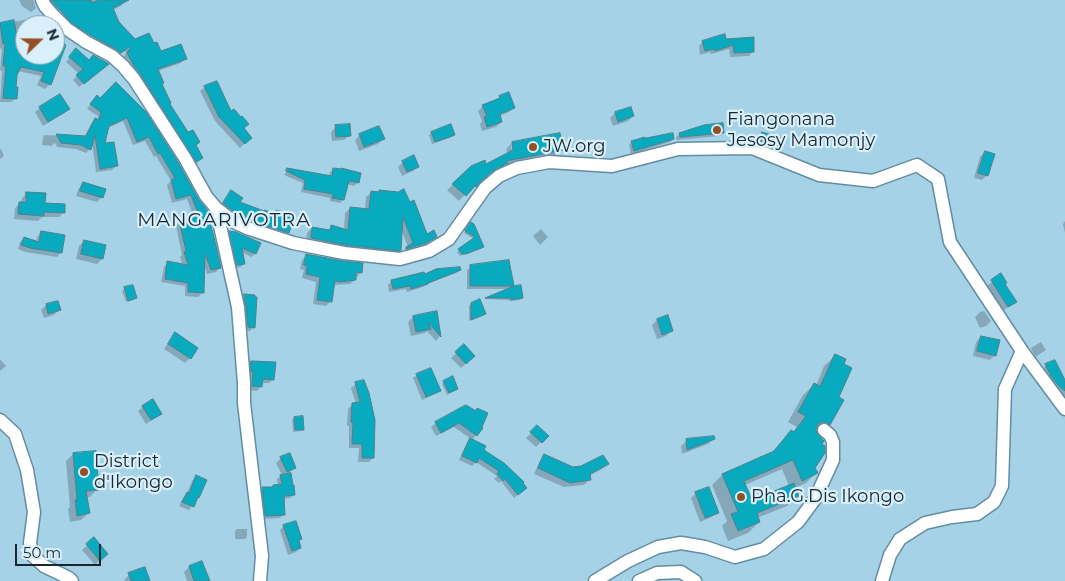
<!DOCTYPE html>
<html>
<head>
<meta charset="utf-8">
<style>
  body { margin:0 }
  #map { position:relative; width:1065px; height:581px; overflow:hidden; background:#a6d2e8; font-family:Montserrat,sans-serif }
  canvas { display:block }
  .north { position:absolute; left:15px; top:15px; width:50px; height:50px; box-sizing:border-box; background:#d9effa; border:1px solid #8b9fa9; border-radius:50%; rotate:68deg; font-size:14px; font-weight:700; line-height:20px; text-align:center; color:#172830 }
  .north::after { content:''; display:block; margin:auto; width:18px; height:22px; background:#944f25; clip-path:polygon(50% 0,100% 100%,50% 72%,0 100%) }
  .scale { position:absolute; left:15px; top:544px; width:86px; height:22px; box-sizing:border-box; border:2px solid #172830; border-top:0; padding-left:6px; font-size:15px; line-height:18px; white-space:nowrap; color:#172830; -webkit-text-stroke:4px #d9effa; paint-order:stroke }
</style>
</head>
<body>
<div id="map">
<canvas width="1065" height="581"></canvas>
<div class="north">N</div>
<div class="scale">50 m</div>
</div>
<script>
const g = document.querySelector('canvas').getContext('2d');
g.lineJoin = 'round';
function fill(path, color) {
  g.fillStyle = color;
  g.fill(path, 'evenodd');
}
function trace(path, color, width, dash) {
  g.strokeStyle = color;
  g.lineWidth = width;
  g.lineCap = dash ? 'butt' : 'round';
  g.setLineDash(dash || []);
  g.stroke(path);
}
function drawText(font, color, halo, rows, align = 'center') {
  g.font = font + ' Montserrat,sans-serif';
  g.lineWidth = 4.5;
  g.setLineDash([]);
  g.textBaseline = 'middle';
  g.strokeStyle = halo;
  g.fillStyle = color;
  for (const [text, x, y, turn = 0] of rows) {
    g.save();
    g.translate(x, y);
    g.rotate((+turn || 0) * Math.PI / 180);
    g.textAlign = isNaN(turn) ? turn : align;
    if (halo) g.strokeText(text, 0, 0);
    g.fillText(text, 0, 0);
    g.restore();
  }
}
const shadow = new Path2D(`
  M 19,0 L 33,0 L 36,8 L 31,12 L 22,6 Z
  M 44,0 L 59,0 L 60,11 L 56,15 Z
  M 78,0 L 125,0 L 126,1 L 121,6 L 113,10 L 118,23 L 134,40 L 160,53 L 185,59 L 181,63 L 158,71 L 161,85 L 168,104 L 188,134 L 199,142 L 195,146 L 202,158 L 197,163 L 192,166 L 123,58 L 126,53 L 124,51 L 116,57 L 98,46 Z
  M 66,4 L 86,33 L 85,35 L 70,25 L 60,15 Z
  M 36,18 L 43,25 L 25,25 L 25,55 L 55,55 L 55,36 L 65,46 L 50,84 L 45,89 L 37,85 L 41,76 L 18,71 L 15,88 L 16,98 L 11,102 L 0,102 L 2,71 L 0,70 L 2,48 L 0,49 L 0,24 Z
  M 725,40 L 753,51 L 749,56 L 730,57 L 729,49 L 711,54 L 710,52 L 700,55 L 699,46 L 703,42 Z
  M 72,54 L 103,68 L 79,87 L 73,80 L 79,74 L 66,62 Z
  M 116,84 L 177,163 L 204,218 L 220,268 L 216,272 L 207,274 L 204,264 L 202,293 L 198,297 L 185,296 L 185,286 L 161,282 L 164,267 L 168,263 L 183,265 L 180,257 L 182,255 L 176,226 L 180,222 L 194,218 L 187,199 L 172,203 L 167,185 L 171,181 L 156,156 L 154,157 L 145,141 L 133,145 L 123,121 L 108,128 L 103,144 L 116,166 L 112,170 L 96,172 L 92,142 L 90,149 L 86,153 L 76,149 L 57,147 L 55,143 L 51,146 L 42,145 L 43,137 L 45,135 L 84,137 L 91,124 L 95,120 L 97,120 L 98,116 L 87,109 L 93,101 L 101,100 Z
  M 205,87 L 231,113 L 242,129 L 246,142 L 240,148 L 215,121 L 200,91 Z
  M 500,97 L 514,107 L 509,112 L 499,116 L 501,122 L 496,127 L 482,131 L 480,124 L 482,121 L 478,111 L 483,106 L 495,101 Z
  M 40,108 L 68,109 L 63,114 L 43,126 L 35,112 Z
  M 615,113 L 633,116 L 628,121 L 613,126 L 610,118 Z
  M 450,126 L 454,135 L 452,137 L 432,144 L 429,135 L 431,133 Z
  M 336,127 L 350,135 L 344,140 L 332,141 L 331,132 Z
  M 723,132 L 720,136 L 677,140 L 676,137 L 680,134 Z
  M 763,133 L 778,146 L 773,151 L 756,146 L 758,138 Z
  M 360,135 L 383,139 L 378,144 L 359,151 L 355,140 Z
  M 673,139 L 670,142 L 631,154 L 629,145 L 632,142 Z
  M 512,143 L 562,149 L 556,155 L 504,165 L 500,169 L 486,175 L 468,191 L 459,201 L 447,190 L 472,167 L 486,166 L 508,155 L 506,149 ZM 511,146 L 514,146 L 513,157 Z
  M 1,149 L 4,156 L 0,159 L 0,150 Z
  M 985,152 L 987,175 L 982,180 L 974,178 L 980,157 Z
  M 403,162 L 418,166 L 413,171 L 402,176 L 398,167 Z
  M 288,169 L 329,177 L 330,172 L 333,169 L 358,182 L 354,186 L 347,184 L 343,200 L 340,203 L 330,201 L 330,198 L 301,192 L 303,183 L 284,175 Z
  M 84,183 L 102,197 L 97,202 L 76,196 L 79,188 Z
  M 379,191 L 427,236 L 435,236 L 430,242 L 419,248 L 402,253 L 408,247 L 401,229 L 400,250 L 394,255 L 306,243 L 307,233 L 312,228 L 328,230 L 331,227 L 344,230 L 345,213 L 350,208 L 365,209 L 366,197 L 372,192 L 377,193 Z
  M 27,193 L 43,205 L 64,212 L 59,217 L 42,217 L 38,221 L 14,219 L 15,208 L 20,203 L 21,203 L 22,198 Z
  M 227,196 L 238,203 L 273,214 L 276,211 L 288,233 L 284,237 L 245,224 L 220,208 Z
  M 1065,221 L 1065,233 L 1063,224 Z
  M 469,226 L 483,246 L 481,248 L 460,256 L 457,252 L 474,239 L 464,233 Z
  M 541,229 L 548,237 L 540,245 L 533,236 Z
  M 41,232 L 61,252 L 57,257 L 25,252 L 18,249 L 20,242 L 24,238 L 36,242 L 37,237 Z
  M 230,232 L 259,244 L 255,254 L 251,257 L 242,252 L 244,263 L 241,267 L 234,268 L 227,235 Z
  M 84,241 L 102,259 L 97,264 L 76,259 L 79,246 Z
  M 307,256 L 361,272 L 357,277 L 355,277 L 355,280 L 350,284 L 333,285 L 331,301 L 326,306 L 313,304 L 316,282 L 302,278 L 304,270 L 300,269 L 302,260 Z
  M 471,267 L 513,285 L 509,289 L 467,289 L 467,270 Z
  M 460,269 L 456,273 L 425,285 L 423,287 L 407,292 L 406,289 L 389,292 L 388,285 L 392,281 Z
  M 1001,275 L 1004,284 L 1015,302 L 1003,311 L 987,286 Z
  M 132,286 L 135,298 L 133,300 L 126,302 L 122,291 L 124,289 Z
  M 515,287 L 522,298 L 520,300 L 509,301 L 509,300 L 485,299 Z
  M 244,296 L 254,296 L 254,327 L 250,331 L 245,330 L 241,299 Z
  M 471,304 L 484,313 L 482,316 L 469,321 L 469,306 Z
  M 46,305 L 59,310 L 54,315 L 44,318 L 41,310 Z
  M 984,311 L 991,321 L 986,326 L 980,328 L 975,317 L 980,312 Z
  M 436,313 L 440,336 L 436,341 L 427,331 L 425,333 L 411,336 L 408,322 L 413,317 Z
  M 667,317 L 671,331 L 666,336 L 657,339 L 652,325 L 657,320 Z
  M 175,334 L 190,358 L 185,363 L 164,349 L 171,339 Z
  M 981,337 L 995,355 L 990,360 L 973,356 L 976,342 Z
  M 1041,342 L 1046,350 L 1035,357 L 1031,348 Z
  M 464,346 L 474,356 L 461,368 L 451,358 Z
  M 835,356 L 837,398 L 829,424 L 817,436 L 814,468 L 816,473 L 806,483 L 795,488 L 798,496 L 787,506 L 757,518 L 759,522 L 748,533 L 728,541 L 722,526 L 727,521 L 712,485 L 722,475 L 771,453 L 791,432 L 792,433 L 797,427 L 788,422 L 803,395 L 814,385 L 816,386 L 824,366 ZM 782,469 L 789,486 L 752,501 L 745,485 Z
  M 0,359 L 6,366 L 0,371 Z
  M 251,362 L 273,379 L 269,383 L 261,383 L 261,386 L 257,391 L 248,390 L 247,367 Z
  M 1046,365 L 1065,383 L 1065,399 L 1042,370 Z
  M 417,375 L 439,390 L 435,394 L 422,400 L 413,378 Z
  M 363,381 L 373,458 L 369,462 L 358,462 L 359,448 L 349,448 L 349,426 L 347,426 L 348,409 L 352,405 L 356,404 L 351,388 L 356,384 Z
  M 444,382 L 457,389 L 447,395 L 442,384 Z
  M 143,407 L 160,413 L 155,418 L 146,424 L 138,411 Z
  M 477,410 L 481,428 L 472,440 L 521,492 L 514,498 L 501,481 L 499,483 L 494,479 L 497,476 L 476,462 L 472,466 L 459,460 L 467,443 L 471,439 L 454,427 L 436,436 L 431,427 L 436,423 L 475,412 Z
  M 294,418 L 303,429 L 301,431 L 293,432 L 292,420 Z
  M 537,427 L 547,436 L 536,447 L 526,438 Z
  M 713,439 L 708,444 L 682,454 L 681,446 L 686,441 Z
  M 73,454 L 97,489 L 90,497 L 86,497 L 89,513 L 81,520 L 70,522 L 68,509 L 70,507 L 66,461 Z
  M 545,456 L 573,469 L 607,464 L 602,469 L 589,476 L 589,480 L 584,485 L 564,487 L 534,474 L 540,461 Z
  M 281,458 L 295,467 L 289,473 L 294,495 L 290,498 L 283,499 L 284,514 L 280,518 L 262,519 L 259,492 L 263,488 L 271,488 L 273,486 L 278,486 L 277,479 L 282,475 L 276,463 Z
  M 196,477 L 198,497 L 189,510 L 179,506 L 183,498 L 187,493 L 192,481 Z
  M 696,493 L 717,512 L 712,517 L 700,522 L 691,498 Z
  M 284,526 L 298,541 L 300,548 L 296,552 L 288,555 L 280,530 Z
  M 237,529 L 247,529 L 247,537 L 245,539 L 235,539 L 235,531 Z
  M 94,539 L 102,558 L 95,565 L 82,550 Z
  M 202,563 L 208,581 L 187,581 L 184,572 L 189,567 Z
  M 129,575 L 149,581 L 125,581 L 124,580 Z`);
const building = new Path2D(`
  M 51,0 L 91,0 L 92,3 L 99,0 L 129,0 L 113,8 L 119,22 L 135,39 L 149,33 L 154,43 L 157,42 L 161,51 L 181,44 L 187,59 L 158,69 L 164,83 L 162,84 L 171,103 L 170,104 L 188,132 L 193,130 L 200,142 L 196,145 L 203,158 L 196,162 L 141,75 L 134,66 L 127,53 L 130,48 L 129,47 L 121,53 L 116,49 L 90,35 L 72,23 Z
  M 14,20 L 19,48 L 21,48 L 20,55 L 55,55 L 55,35 L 66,45 L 51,85 L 41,81 L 44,72 L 21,67 L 17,75 L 16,87 L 18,87 L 17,99 L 3,98 L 6,66 L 3,66 L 5,44 L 3,44 L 0,23 Z
  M 725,34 L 726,39 L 754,37 L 754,52 L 734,53 L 733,45 L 715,51 L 714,49 L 705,51 L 702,41 Z
  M 76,48 L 89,60 L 93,55 L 109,64 L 84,84 L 76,75 L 83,69 L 69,57 Z
  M 217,81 L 231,111 L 234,109 L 241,117 L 242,116 L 249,124 L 244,128 L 252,138 L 245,144 L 219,117 L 204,86 Z
  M 116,82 L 146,112 L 178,162 L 199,200 L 208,211 L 206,217 L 209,219 L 214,237 L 221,268 L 211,270 L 205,254 L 204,293 L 188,292 L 188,283 L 165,279 L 167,261 L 188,265 L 184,252 L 186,251 L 179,220 L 199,216 L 191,195 L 176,199 L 171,180 L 175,178 L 160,153 L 158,154 L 149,137 L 137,142 L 127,118 L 109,126 L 105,143 L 114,142 L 118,166 L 100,169 L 95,135 L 91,150 L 81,145 L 61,143 L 56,134 L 86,136 L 95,118 L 99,120 L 101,112 L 90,104 L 97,95 L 100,98 Z
  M 509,92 L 515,108 L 500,114 L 502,122 L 487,127 L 484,117 L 487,116 L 482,105 L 500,98 L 499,96 Z
  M 60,94 L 70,109 L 48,122 L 39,107 Z
  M 631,107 L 634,116 L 618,122 L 615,112 Z
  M 723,123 L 724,133 L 680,137 L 679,133 L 704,125 Z
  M 350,124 L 351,136 L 336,137 L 335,125 Z
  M 451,124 L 455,135 L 435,142 L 431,132 Z
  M 379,126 L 385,139 L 364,147 L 359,134 Z
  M 762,132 L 782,138 L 779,146 L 760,141 Z
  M 560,133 L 564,150 L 506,161 L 508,163 L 494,170 L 480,182 L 476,187 L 475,186 L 466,196 L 452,184 L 471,166 L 485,160 L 486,164 L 513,150 L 512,142 Z
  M 673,133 L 674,139 L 634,151 L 631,141 L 645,137 L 645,138 Z
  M 985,151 L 995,154 L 988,176 L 978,173 Z
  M 414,155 L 419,167 L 407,172 L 402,161 Z
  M 287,168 L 332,176 L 333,168 L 341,169 L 341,168 L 361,173 L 359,183 L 349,181 L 344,200 L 332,198 L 333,194 L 304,189 L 305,180 L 286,171 Z
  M 83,182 L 106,189 L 103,198 L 80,191 Z
  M 404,189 L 410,202 L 414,200 L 427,234 L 434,230 L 437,237 L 426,243 L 406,249 L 406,247 L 413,243 L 403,217 L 401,250 L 399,251 L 345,245 L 311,238 L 312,227 L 330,230 L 331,225 L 348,230 L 350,207 L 369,209 L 371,191 L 379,192 L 379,190 L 398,192 Z
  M 231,190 L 243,198 L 240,202 L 264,211 L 264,210 L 275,213 L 276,210 L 295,215 L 289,233 L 250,220 L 238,215 L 223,203 Z
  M 26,192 L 46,193 L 45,203 L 65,204 L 65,213 L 44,212 L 44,216 L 18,214 L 19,202 L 26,202 Z
  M 471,222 L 474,224 L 484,247 L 466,254 L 462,254 L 458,249 L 475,237 L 465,231 Z
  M 41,231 L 65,235 L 62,253 L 30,248 L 21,245 L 24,237 L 39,242 Z
  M 229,231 L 236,232 L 261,243 L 256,254 L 242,248 L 245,264 L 237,265 Z
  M 84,240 L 106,245 L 103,259 L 81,254 Z
  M 306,254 L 343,261 L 363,263 L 362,273 L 356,272 L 356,280 L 340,282 L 335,281 L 332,302 L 317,300 L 320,277 L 306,274 L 307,266 L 304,265 Z
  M 509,260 L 514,286 L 470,286 L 470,265 Z
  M 460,267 L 461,270 L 428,283 L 428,284 L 411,289 L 410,286 L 393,289 L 391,280 L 424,272 L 425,274 L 436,269 Z
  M 1001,273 L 1007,283 L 1005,284 L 1017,302 L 1008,307 L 991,280 Z
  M 133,285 L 137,298 L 128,301 L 124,287 Z
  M 521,285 L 523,298 L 511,300 L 511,298 L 485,298 L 514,286 Z
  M 244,294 L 255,295 L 255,297 L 257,297 L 255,328 L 248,327 L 246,306 Z
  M 480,299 L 486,314 L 471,320 L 471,303 Z
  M 58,301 L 61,310 L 48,314 L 46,304 Z
  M 437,311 L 441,337 L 428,322 L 431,329 L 416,332 L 413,316 Z
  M 668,315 L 673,331 L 662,335 L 657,319 Z
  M 175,332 L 198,348 L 191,359 L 168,344 Z
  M 981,336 L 1000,340 L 996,356 L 977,351 Z
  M 464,344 L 475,356 L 466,364 L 455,352 Z
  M 835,354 L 846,359 L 844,364 L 852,368 L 839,397 L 844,400 L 830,425 L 826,422 L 822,422 L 818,424 L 816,428 L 817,433 L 824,441 L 822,444 L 825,446 L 825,453 L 815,468 L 818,473 L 802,481 L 793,460 L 744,481 L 752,500 L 794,483 L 799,496 L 757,513 L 760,522 L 738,531 L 731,514 L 738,512 L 722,474 L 774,451 L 791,430 L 794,432 L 806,416 L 798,412 L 814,383 L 820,386 Z
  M 1055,360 L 1065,380 L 1065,391 L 1058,385 L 1051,376 L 1045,364 Z
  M 251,361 L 276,362 L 274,380 L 263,379 L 262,387 L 252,386 L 253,372 L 251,371 Z
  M 431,368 L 441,391 L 426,397 L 416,374 Z
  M 453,376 L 458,389 L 449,393 L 443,381 Z
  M 364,380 L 369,393 L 375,420 L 374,458 L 362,458 L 362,444 L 352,444 L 353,423 L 351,422 L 352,403 L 360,402 L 355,382 Z
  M 153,399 L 162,414 L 151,420 L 142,406 Z
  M 466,405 L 476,411 L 477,408 L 488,413 L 482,427 L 483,428 L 477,436 L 459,423 L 441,433 L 435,422 Z
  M 303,416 L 304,430 L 295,430 L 294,417 Z
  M 537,425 L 549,436 L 542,443 L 530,432 Z
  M 714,436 L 715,439 L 687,450 L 686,439 Z
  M 470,438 L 486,446 L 484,450 L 504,463 L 524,482 L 523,483 L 527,488 L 518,495 L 505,479 L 503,481 L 497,474 L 499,471 L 479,458 L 477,463 L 462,456 Z
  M 96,451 L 99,490 L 86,491 L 90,513 L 77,516 L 75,500 L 77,500 L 73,453 Z
  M 290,453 L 296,468 L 287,472 L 280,457 Z
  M 544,454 L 573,467 L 581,466 L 603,455 L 609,464 L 590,474 L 591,480 L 570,483 L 538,468 Z
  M 291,473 L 293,485 L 294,485 L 295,495 L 284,496 L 285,515 L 265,516 L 262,487 L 273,487 L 273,485 L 282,484 L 280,475 Z
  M 196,475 L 207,480 L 199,498 L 198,497 L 194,507 L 182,502 L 187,492 L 189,493 Z
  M 709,487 L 719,513 L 705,518 L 695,492 Z
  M 296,521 L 302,539 L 299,540 L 301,548 L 292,551 L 283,525 Z
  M 94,537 L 108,554 L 100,561 L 86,544 Z
  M 202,561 L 210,581 L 194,581 L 189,566 Z
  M 145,567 L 150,581 L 131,581 L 128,573 Z`);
const minor = new Path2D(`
  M 42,0 L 45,6 L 52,14 L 67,29 L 86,42 L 112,56 L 123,66 L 134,79 L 185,158 L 206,196 L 216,208 L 234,222 L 247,228 L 293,243 L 344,253 L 400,259 L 429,251 L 449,239 L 485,188 L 499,176 L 517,168 L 549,162 L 612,166 L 678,149 L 752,148 L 819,175 L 873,181 L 917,165 L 938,179 L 950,242 L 1022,351 L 1065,409
  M 216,208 L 238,307 L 244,383 L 244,403 L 262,556 L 260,581
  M 0,420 L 15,434 L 27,470 L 34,512 L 30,543 L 33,556 L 44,566 L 69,578 L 72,581
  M 595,581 L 628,561 L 658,547 L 681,543 L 705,547 L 735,557 L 764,549 L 798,522 L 815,499 L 833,460 L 833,442 L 830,435 L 824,430
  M 639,581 L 657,573 L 681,572 L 695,581
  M 882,581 L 890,555 L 900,539 L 925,523 L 952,517 L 977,514 L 994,502 L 1002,486 L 1005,389 L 1022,351`);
const markers = [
  [717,130,5,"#944f25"],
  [533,147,5,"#944f25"],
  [84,472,5,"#944f25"],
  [741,497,5,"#944f25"]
];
const poiNames = [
  ["Fiangonana",727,120],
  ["Jesosy Mamonjy",727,141],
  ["JW.org",543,147],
  ["District",94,462],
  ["d'Ikongo",94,483],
  ["Pha.G.Dis Ikongo",751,497]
];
const neighbourhoodNames = [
  ["MANGARIVOTRA",224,220]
];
fill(shadow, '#0003');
fill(building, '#07aabe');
trace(building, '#4f8189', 1);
trace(minor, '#638da1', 15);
trace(minor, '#fff', 12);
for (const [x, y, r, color] of markers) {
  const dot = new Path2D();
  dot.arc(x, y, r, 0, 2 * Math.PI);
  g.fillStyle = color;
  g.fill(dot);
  trace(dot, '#d9effa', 2);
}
drawText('18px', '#172830', '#d9effa', poiNames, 'left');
g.letterSpacing = '1px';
drawText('19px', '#172830', '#d9effa', neighbourhoodNames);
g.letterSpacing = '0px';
</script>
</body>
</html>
